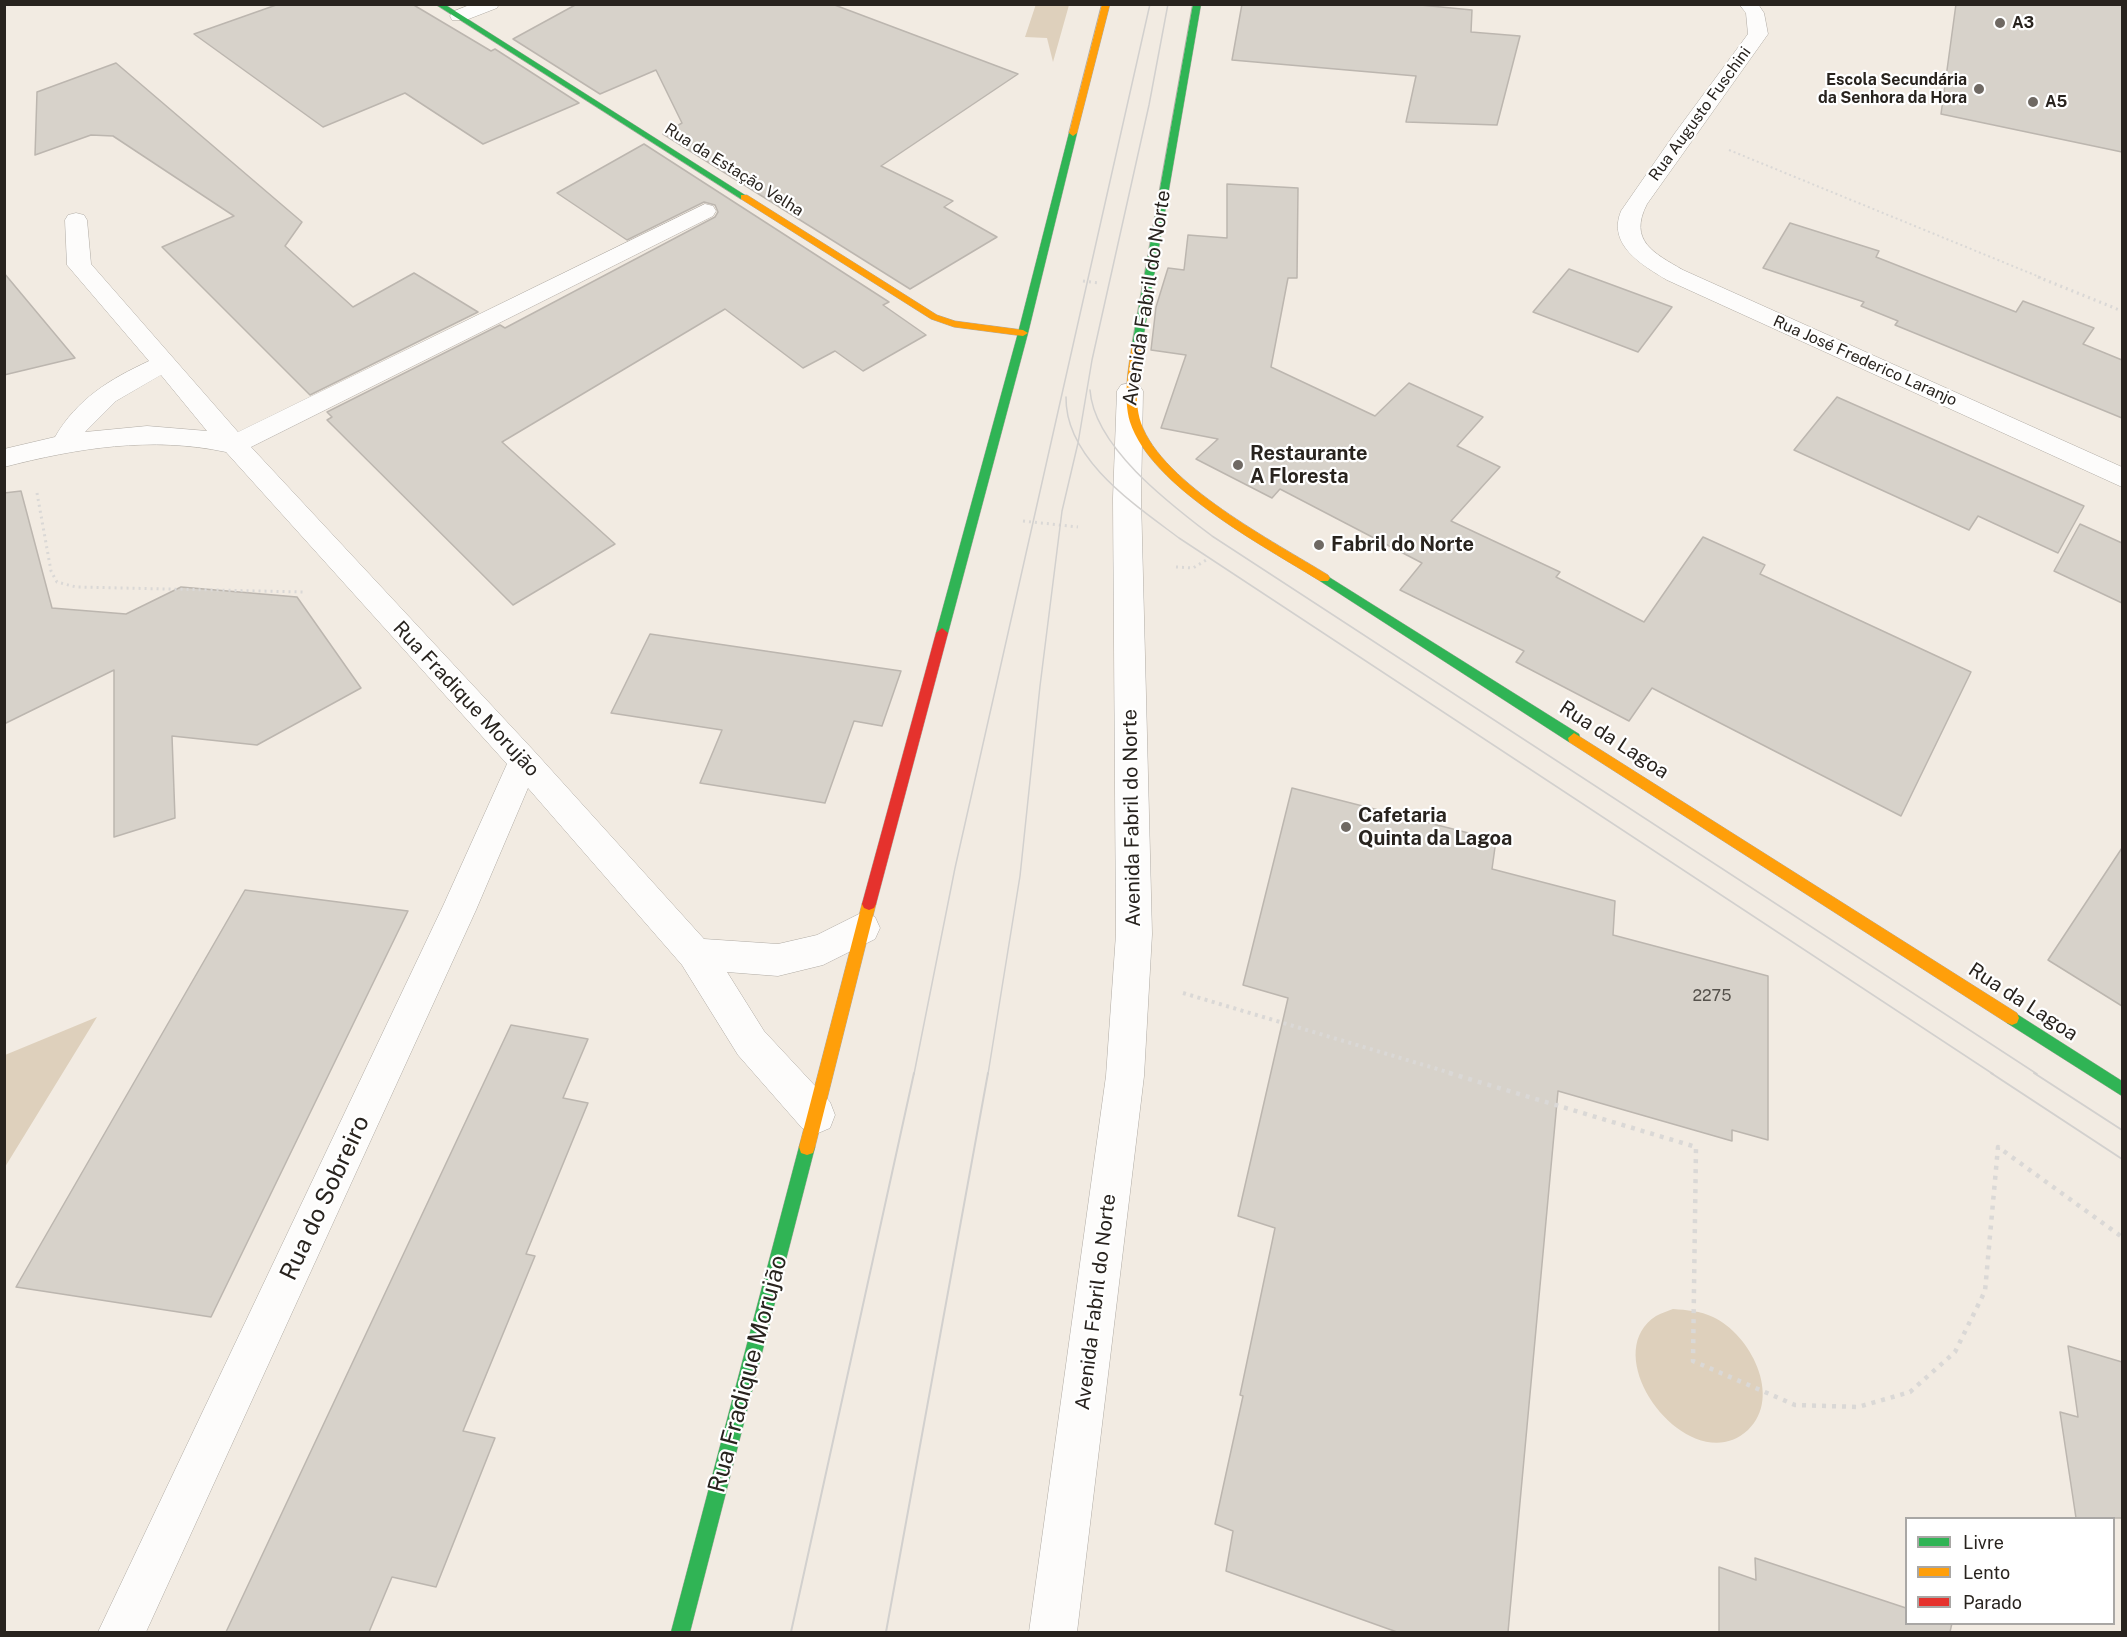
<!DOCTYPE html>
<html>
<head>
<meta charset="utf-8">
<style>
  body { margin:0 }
  #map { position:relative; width:2127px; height:1637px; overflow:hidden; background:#f2ebe2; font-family:"Public Sans",sans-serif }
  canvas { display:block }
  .frame { position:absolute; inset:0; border:6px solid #28231e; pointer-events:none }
  .legend { position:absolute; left:1905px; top:1517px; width:210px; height:108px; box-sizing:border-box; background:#fff; border:2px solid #a9a7a5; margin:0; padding:8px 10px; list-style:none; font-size:18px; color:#28231e }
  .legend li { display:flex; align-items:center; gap:12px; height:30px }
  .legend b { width:30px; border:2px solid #a9a7a5 }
</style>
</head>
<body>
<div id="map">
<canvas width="2127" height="1637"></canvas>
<div class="frame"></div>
<ul class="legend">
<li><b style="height:8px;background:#30b455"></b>Livre</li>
<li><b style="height:8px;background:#ff9f0a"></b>Lento</li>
<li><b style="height:8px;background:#e5322d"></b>Parado</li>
</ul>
</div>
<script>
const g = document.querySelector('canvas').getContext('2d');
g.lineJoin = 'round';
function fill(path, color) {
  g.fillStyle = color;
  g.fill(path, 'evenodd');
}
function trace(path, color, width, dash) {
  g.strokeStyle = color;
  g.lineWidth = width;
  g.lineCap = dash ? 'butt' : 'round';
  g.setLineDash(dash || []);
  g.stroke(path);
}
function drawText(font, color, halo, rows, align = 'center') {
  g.font = font + ' "Public Sans",sans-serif';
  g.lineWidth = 4.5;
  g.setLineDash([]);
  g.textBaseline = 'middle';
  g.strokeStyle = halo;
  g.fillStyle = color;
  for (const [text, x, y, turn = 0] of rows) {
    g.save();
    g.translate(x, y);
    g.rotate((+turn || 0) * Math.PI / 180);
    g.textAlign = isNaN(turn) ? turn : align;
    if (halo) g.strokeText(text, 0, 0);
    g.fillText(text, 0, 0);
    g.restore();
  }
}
const green = new Path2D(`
  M 1036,4 L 1069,5 L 1053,62 L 1047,38 L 1025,37 Z
  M 97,1017 L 5,1167 L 5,1055 Z
  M 1673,1309 C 1687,1310 1700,1311 1713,1317 C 1750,1334 1783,1397 1748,1430 C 1691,1483 1593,1357 1656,1316 C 1661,1313 1668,1311 1673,1309 Z`);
const building = new Path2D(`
  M 279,4 L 412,4 L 491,51 L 495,49 L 579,103 L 483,144 L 405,93 L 323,127 L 194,34 Z
  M 577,4 L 832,4 L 1018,74 L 881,166 L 953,201 L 944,207 L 997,237 L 910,289 L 663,134 L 682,123 L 656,70 L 600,94 L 513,39 Z
  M 1242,4 L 1410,4 L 1472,10 L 1471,32 L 1520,36 L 1497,125 L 1406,122 L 1416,76 L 1232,60 Z
  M 1956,4 L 2122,4 L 2122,152 L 1941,114 Z
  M 116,63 L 302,222 L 285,246 L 353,307 L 414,273 L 478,312 L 310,395 L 162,247 L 234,216 L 113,136 L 91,135 L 35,155 L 37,92 Z
  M 644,144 L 889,302 L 883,305 L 926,335 L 863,371 L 835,351 L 803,368 L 725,309 L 502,442 L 615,544 L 513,605 L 327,420 L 332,417 L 327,412 L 500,325 L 505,328 L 715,217 L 718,212 L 715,205 L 704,202 L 627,240 L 557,193 Z
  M 1227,184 L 1298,188 L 1297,278 L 1288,278 L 1271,367 L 1375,416 L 1409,383 L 1483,417 L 1457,446 L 1500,467 L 1451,521 L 1560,572 L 1556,577 L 1644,622 L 1703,537 L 1765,565 L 1760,574 L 1971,672 L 1901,816 L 1652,688 L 1629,721 L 1516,662 L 1524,651 L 1400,590 L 1422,563 L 1280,489 L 1272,498 L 1196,459 L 1218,439 L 1161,428 L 1186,355 L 1151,350 L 1156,307 L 1168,268 L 1184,270 L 1188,235 L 1227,238 Z
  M 1790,223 L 1879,251 L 1876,257 L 2016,312 L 2023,301 L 2094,328 L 2083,344 L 2122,360 L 2122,418 L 1895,325 L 1898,321 L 1861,306 L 1864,302 L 1763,268 Z
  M 1569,269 L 1672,307 L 1638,352 L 1533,312 Z
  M 4,273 L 75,358 L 4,375 Z
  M 1837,397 L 2084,506 L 2058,553 L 1978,516 L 1969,530 L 1794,450 Z
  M 21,491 L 52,608 L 126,614 L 181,587 L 297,597 L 361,688 L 257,745 L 172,736 L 175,818 L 114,837 L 114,670 L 4,724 L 4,493 Z
  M 2080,524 L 2122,543 L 2122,603 L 2054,571 Z
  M 650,634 L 901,671 L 882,726 L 854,721 L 825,803 L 700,783 L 722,730 L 611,713 Z
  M 1292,788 L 1496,840 L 1492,869 L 1615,901 L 1613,935 L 1768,976 L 1768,1140 L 1732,1130 L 1732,1141 L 1558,1091 L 1508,1632 L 1397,1632 L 1226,1571 L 1233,1531 L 1215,1524 L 1243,1396 L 1240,1395 L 1275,1228 L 1238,1216 L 1288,998 L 1243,985 Z
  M 2122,848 L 2122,1006 L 2048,960 Z
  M 245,890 L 408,911 L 211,1317 L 16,1287 Z
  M 511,1025 L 588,1039 L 563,1098 L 588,1103 L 526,1254 L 535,1256 L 463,1431 L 495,1438 L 436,1587 L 392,1577 L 369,1632 L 226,1632 Z
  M 2068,1346 L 2122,1362 L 2122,1518 L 2076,1518 L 2060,1412 L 2078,1417 Z
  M 1755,1558 L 1906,1608 L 1906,1623 L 1952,1623 L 1950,1632 L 1719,1632 L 1719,1567 L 1756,1580 Z`);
const pathFar3 = new Path2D(`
  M 1729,150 L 2042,278`);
const pathFar2 = new Path2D(`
  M 2038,277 L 2122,311
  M 1083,281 L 1100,283
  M 37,493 L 51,571 L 57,582 L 76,587 L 305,592
  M 1023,521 L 1078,527
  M 1176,567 L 1193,568 L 1208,559`);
const pathFar1 = new Path2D(`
  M 1183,993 L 1454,1074`);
const path = new Path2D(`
  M 1449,1073 L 1696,1147 L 1693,1361 L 1795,1405 L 1858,1407 L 1910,1392 L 1955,1352 L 1985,1291 L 1998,1147 L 2122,1237`);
const street = new Path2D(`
  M 472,4 L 499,4 L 497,8 L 466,20 L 452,20 L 450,16 L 452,12 Z
  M 1739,4 L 1758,4 L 1764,13 L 1768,34 L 1647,204 C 1628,241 1654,253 1683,270 L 2122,467 L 2122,487 L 1667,280 C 1642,265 1607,245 1621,211 L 1675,133 L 1748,34 L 1746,13 Z
  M 705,204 L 713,206 L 716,211 L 713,216 L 251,447 L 535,752 L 704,939 L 778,944 L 817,935 L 863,912 L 875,917 L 880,928 L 875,939 L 823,965 L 778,976 L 727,972 L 764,1031 L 830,1102 L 835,1115 L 830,1128 L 816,1134 L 802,1128 L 738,1055 L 682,965 L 528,788 L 476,910 L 146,1632 L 98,1632 L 443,906 L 507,764 L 226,452 C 151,436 78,448 4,467 L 4,449 L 55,437 C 77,399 110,379 149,361 L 67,265 L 65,220 L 68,215 L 76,213 L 84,215 L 87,220 L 91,264 L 238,432 ZM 161,375 L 207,431 L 147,426 L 85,432 L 116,401 Z
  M 1130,383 L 1139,385 L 1143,391 L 1141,498 L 1152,934 L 1144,1076 L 1077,1632 L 1029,1632 L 1106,1076 L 1116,934 L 1113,498 L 1117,391 L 1121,385 Z`);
const fast = new Path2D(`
  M 435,4 L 444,4 L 748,197 L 741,199 Z
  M 1193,4 L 1201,4 L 1142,345 L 1137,348 L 1132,345 Z
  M 1073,130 L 1077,133 L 1028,333 L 948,633 L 942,638 L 936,633 L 1018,333 L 1069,133 Z
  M 1324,574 L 1579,734 L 1580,738 L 1579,742 L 1569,742 L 1320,581 L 1318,578 L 1320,575 Z
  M 2012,1011 L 2122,1081 L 2122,1096 L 2007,1023 L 2005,1018 L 2007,1013 Z
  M 807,1139 L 813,1141 L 815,1147 L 690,1632 L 671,1632 L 799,1147 L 801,1141 Z`);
const slow = new Path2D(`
  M 1102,4 L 1110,4 L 1077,133 L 1073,136 L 1069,133 Z
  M 741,195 L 747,195 L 937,315 L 955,321 L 1023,330 L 1028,333 L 1023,336 L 954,327 L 931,319 L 741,199 Z
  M 1137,342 L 1142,345 C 1138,370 1133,398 1141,423 C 1162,484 1275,542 1328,575 L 1330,578 L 1328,581 L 1320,581 C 1264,546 1151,487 1130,422 C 1123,398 1128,370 1132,345 Z
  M 1574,733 L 2017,1013 L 2019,1018 L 2017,1023 L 2012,1025 L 2007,1023 L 1569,742 L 1568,738 Z
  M 869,898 L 874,900 L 876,904 L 815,1147 L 813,1153 L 807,1155 L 801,1153 L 799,1147 L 862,904 L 864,900 Z`);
const jam = new Path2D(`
  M 942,628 L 948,633 L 876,904 L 874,908 L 869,910 L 864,908 L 862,904 L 936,633 Z`);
const tramFar1 = new Path2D(`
  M 1090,390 C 1094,447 1170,504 1212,536 L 2037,1074
  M 1066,397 C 1065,459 1135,505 1179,538 L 1993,1074
  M 914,1074 L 955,868 L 1150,4
  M 988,1074 L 1020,876 L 1040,686 L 1062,511 L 1078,443 L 1092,360 L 1149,105 L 1168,4`);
const tram = new Path2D(`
  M 1991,1073 L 2122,1159
  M 2034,1073 L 2122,1130
  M 791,1632 L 914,1073
  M 886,1632 L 988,1073`);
const markers = [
  [2000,23,6,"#6f6963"],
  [1979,89,6,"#6f6963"],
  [2033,102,6,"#6f6963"],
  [1238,465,6,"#6f6963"],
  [1319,545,6,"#6f6963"],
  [1346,827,6,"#6f6963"]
];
const farPoinames = [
  ["A3",2012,23],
  ["Escola Secundária",1967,80,"right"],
  ["da Senhora da Hora",1967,98,"right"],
  ["A5",2045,102]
];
const farStreetnames = [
  ["Rua Augusto Fuschini",1700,114,-54],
  ["Rua da Estação Velha",734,170,32],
  ["Rua José Frederico Laranjo",1865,361,24]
];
const numberNames = [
  ["2275",1712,996]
];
const streetNames = [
  ["Avenida Fabril do Norte",1147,298,-81],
  ["Rua Fradique Morujão",466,699,47],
  ["Rua da Lagoa",1614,740,33],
  ["Avenida Fabril do Norte",1132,818,-91],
  ["Rua da Lagoa",2023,1002,33],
  ["Avenida Fabril do Norte",1096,1302,-83]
];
const poiNames = [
  ["Restaurante",1250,454],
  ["A Floresta",1250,477],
  ["Fabril do Norte",1331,545],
  ["Cafetaria",1358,816],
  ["Quinta da Lagoa",1358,839]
];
const nearStreetnames = [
  ["Rua do Sobreiro",325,1198,-65],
  ["Rua Fradique Morujão",748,1374,-75]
];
fill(green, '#ded0bc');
fill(building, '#d7d2ca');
trace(building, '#bcb6af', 1.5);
trace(street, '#b0aba4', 1);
trace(fast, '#b0aba4', 1);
trace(slow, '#b0aba4', 1);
trace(jam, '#b0aba4', 1);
trace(pathFar3, '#dad8d6', 2, [2, 3]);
trace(pathFar2, '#dad8d6', 3, [2, 4]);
trace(pathFar1, '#dad8d6', 4, [3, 4.5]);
trace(path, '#dad8d6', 4.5, [4, 6]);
fill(street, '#fdfcfb');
fill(fast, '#30b455');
fill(slow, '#ff9f0a');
fill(jam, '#e5322d');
trace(tramFar1, '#d2d0ce', 1.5);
trace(tram, '#d2d0ce', 2);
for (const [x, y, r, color] of markers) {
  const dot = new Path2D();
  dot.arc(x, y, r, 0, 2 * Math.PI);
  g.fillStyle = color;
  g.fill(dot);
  trace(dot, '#fff', 2);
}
drawText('bold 16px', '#28231e', '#fff', farPoinames, 'left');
drawText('16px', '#28231e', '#fff', farStreetnames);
drawText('16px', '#56524c', null, numberNames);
drawText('20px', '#28231e', '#fff', streetNames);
drawText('bold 20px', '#28231e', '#fff', poiNames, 'left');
drawText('24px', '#28231e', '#fff', nearStreetnames);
</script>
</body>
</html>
